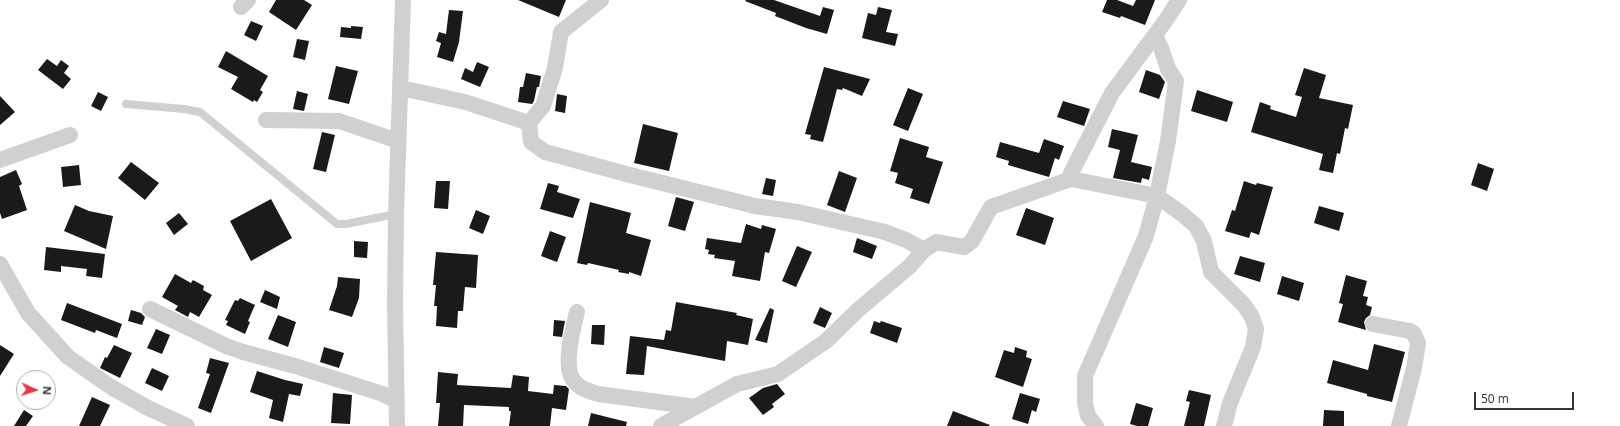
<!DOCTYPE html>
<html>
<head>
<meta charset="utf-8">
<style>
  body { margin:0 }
  #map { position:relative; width:1620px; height:426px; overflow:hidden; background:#fff; font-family:"Open Sans",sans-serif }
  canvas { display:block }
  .north { position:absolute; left:16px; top:370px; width:40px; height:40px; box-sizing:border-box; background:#fff; border:1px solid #adadad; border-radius:50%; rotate:93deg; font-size:11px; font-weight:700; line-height:16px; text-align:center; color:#333 }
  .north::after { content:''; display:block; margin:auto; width:14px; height:18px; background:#e63946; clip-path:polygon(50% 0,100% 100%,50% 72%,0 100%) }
  .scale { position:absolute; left:1474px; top:392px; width:100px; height:18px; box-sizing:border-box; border:2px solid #333; border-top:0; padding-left:5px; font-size:12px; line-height:14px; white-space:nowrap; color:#333; -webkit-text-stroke:3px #fff; paint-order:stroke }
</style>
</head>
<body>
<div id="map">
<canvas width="1620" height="426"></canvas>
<div class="north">N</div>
<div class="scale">50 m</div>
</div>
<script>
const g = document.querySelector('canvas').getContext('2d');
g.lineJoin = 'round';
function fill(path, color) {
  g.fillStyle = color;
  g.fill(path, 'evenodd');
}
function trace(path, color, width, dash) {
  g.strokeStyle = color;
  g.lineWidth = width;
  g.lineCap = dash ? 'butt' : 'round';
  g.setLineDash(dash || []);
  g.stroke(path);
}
const building = new Path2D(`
  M 276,0 L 304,0 L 312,5 L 296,30 L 269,12 Z
  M 518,0 L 566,0 L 559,17 Z
  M 746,0 L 774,0 L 820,16 L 823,7 L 834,10 L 827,34 L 806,28 L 775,16 L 776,13 L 745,1 Z
  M 1107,0 L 1117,0 L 1133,6 L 1136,0 L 1155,0 L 1145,25 L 1121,16 L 1120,18 L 1102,12 Z
  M 878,7 L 892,10 L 886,32 L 898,34 L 895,46 L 862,38 L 868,13 L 876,15 Z
  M 449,10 L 463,11 L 459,42 L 453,62 L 437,57 L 441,43 L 436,41 L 439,32 L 446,34 Z
  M 251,21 L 263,26 L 256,41 L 244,35 Z
  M 351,26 L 363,27 L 361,39 L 340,37 L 341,27 L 351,28 Z
  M 297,39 L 309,41 L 305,60 L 293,57 Z
  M 226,51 L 268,76 L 260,90 L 263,92 L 257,102 L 254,100 L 253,102 L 231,89 L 238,77 L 218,67 Z
  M 47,59 L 57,66 L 61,60 L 69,66 L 64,73 L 71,79 L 63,89 L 38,70 Z
  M 477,62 L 489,67 L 480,87 L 461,79 L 465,68 L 473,72 Z
  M 336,66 L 358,71 L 349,104 L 328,99 Z
  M 824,67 L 870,79 L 862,96 L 843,88 L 842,90 L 837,89 L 823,142 L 810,139 L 811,135 L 805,134 Z
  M 1304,68 L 1326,75 L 1319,98 L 1353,105 L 1348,129 L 1345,128 L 1340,154 L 1337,153 L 1333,173 L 1319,170 L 1323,154 L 1251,132 L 1260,102 L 1271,106 L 1270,109 L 1296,117 L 1302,97 L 1295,95 Z
  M 1146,70 L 1160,75 L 1165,82 L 1159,99 L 1139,92 Z
  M 526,73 L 541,76 L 539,87 L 537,87 L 534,101 L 532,104 L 518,102 L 520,87 L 523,87 Z
  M 908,88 L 923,94 L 908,131 L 893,125 Z
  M 1197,90 L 1233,102 L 1227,122 L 1191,111 Z
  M 297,91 L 308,94 L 304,111 L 293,109 Z
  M 98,92 L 108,97 L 101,111 L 91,106 Z
  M 557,94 L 567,96 L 565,113 L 555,111 Z
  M 0,96 L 15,112 L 0,125 Z
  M 1063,101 L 1090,109 L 1084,126 L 1057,117 Z
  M 643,124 L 678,133 L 669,171 L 634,163 Z
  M 1112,129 L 1138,135 L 1131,162 L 1152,167 L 1149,180 L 1142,178 L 1141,183 L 1113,178 L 1120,150 L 1108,147 Z
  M 322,132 L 335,135 L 326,172 L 313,169 Z
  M 900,138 L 929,147 L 926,157 L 943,162 L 929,204 L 910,198 L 913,189 L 895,183 L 898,173 L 890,171 Z
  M 1044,139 L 1064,146 L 1059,160 L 1055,158 L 1049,177 L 1008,165 L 1009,161 L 996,157 L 1000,142 L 1039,153 Z
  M 131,162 L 159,183 L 145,200 L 118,178 Z
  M 1478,163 L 1494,169 L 1487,191 L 1471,185 Z
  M 79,165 L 81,185 L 63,187 L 61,167 Z
  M 16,170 L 22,184 L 19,186 L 27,210 L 2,219 L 0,213 L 0,177 Z
  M 839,171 L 857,178 L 845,212 L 827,205 Z
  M 766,178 L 776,180 L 773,196 L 762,194 Z
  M 436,181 L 450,181 L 448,209 L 434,208 Z
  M 1244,181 L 1256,185 L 1257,183 L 1273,187 L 1259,235 L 1251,232 L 1249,238 L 1225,231 L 1232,210 L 1235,211 Z
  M 548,183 L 559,186 L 557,192 L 580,199 L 573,218 L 540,209 Z
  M 676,197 L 694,202 L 685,231 L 668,226 Z
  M 271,199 L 292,238 L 251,261 L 230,221 Z
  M 590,202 L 631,213 L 626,233 L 651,240 L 641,276 L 629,272 L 629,274 L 618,272 L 619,270 L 588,263 L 587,265 L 577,263 Z
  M 75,205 L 89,211 L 113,216 L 106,249 L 64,231 Z
  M 1319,206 L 1344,213 L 1339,231 L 1314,223 Z
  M 1026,208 L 1054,218 L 1045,245 L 1016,235 Z
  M 476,210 L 490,216 L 483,234 L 469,228 Z
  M 179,213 L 188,224 L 174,235 L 166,223 Z
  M 746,224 L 761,229 L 762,225 L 776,229 L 769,253 L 765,252 L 760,281 L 732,276 L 735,261 L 714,258 L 715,255 L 708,254 L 709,250 L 705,249 L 707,238 L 741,243 Z
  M 550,231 L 566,237 L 557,262 L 541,256 Z
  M 857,238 L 877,246 L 872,259 L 853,252 Z
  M 354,241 L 368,242 L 367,258 L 354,257 Z
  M 797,246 L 812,252 L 796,287 L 782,281 Z
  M 46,247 L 105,254 L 102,278 L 86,276 L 87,269 L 61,266 L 61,272 L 44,270 Z
  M 436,252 L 478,255 L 476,288 L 465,287 L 463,311 L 458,311 L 457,328 L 436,326 L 437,306 L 434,306 L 436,285 L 433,285 Z
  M 1240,256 L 1265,263 L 1260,282 L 1234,274 Z
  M 175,274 L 191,283 L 193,280 L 204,286 L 203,290 L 212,295 L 199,317 L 190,312 L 188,317 L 175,310 L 178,306 L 162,297 Z
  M 1346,275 L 1367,281 L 1363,296 L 1368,297 L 1366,305 L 1372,307 L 1370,315 L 1366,318 L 1364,322 L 1366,330 L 1338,322 L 1343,304 L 1339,303 Z
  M 1282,276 L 1304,283 L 1299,301 L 1277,294 Z
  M 338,277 L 360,279 L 359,298 L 352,317 L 329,310 L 337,286 Z
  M 265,290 L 280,297 L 277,309 L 260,302 Z
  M 240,298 L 255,305 L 248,321 L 250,322 L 245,334 L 226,325 L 228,321 L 225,320 L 235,300 L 238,301 Z
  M 676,302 L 737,313 L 736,315 L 753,319 L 748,345 L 727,341 L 725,361 L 647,346 L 644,375 L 626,374 L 630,336 L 664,340 L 666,330 L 671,331 Z
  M 67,303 L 122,324 L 117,338 L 96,330 L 95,333 L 61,320 Z
  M 820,307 L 832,313 L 825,328 L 813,323 Z
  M 770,308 L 774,310 L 767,343 L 755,340 Z
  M 131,310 L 141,313 L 145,317 L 142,325 L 128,321 Z
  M 278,315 L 296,322 L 288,347 L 268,339 Z
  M 554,320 L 565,321 L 562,337 L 553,336 Z
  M 874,321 L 880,323 L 881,321 L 902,328 L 897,343 L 870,333 Z
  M 592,325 L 605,325 L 604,345 L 591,344 Z
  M 156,329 L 170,335 L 162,354 L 147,348 Z
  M 1374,344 L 1405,352 L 1392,402 L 1367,396 L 1367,394 L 1327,383 L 1333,360 L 1368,370 Z
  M 0,345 L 14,354 L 0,376 Z
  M 114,345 L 132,353 L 120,378 L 100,368 L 105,357 L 107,358 Z
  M 324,347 L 344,353 L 339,368 L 320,362 Z
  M 1015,347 L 1027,351 L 1026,357 L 1032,359 L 1023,387 L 995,377 L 1004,350 L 1014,353 Z
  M 210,358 L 229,363 L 211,413 L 198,408 L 210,374 L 206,373 Z
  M 152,368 L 169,376 L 162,391 L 145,383 Z
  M 257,371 L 285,380 L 303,384 L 300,396 L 289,394 L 283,422 L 269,418 L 273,400 L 250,392 Z
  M 438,372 L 458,374 L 457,385 L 511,388 L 513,375 L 529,377 L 528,391 L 553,394 L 554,385 L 566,386 L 569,389 L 566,410 L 552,408 L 550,426 L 509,426 L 511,411 L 509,411 L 509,407 L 464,405 L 463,426 L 438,426 L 440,403 L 436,403 Z
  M 777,384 L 785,394 L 772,404 L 774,407 L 763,415 L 749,398 L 763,388 Z
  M 1189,390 L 1211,395 L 1204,426 L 1184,426 L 1190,402 L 1186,401 Z
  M 333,393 L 352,395 L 350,424 L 331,423 Z
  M 1020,393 L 1040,399 L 1036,412 L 1032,410 L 1028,424 L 1012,419 Z
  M 92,397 L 110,405 L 100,426 L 79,426 Z
  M 1136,403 L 1153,408 L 1148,426 L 1137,426 L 1130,424 Z
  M 24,410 L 33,416 L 26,426 L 14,426 Z
  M 1324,410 L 1344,411 L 1344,426 L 1323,426 Z
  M 953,411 L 990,425 L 989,426 L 947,426 Z
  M 591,413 L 627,422 L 626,426 L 588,426 Z`);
const service = new Path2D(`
  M 126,104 L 184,109 L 200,112 L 337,224 L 346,224 L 396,214`);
const minor = new Path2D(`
  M 601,0 L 561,32 L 555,68 L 543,106 L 529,123 L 531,142 L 545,152 L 630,175 L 755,206 L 798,212 L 885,232 L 906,240 L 924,250
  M 241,7 L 248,0
  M 401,88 L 465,102 L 529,123
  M 266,120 L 339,121 L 398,141
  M 0,160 L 70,135
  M 1071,179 L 1157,196 L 1182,214 L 1196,226 L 1204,241 L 1211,272 L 1244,305 L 1252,317 L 1256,329 L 1253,347 L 1230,403 L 1224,426
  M 0,264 L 28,313 L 68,357 L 111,387 L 148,408 L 187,426
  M 150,309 L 226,346 L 243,352 L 295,366 L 383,394 L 397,401
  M 577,312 C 573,329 562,367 574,381 C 580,389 589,391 598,394 L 696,407
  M 1373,324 L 1410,331 L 1414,334 L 1418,343 L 1414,368 L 1399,426
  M 397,426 L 395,303 L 396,214 L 403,0
  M 661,426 L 737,384 L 778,374 L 826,341 L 858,310 L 910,266 L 924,250 L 936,242 L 964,247 L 972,241 L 991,207 L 1071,179 L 1071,173 L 1112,93 L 1166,20 L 1179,0
  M 1096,426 L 1088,416 L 1085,403 L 1085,376 L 1146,236 L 1157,196 L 1168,141 L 1176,81 L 1168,69 L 1161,48 L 1155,36`);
fill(building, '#1a1a1a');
trace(service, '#d0d0d0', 8);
trace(minor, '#d0d0d0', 16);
</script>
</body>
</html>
